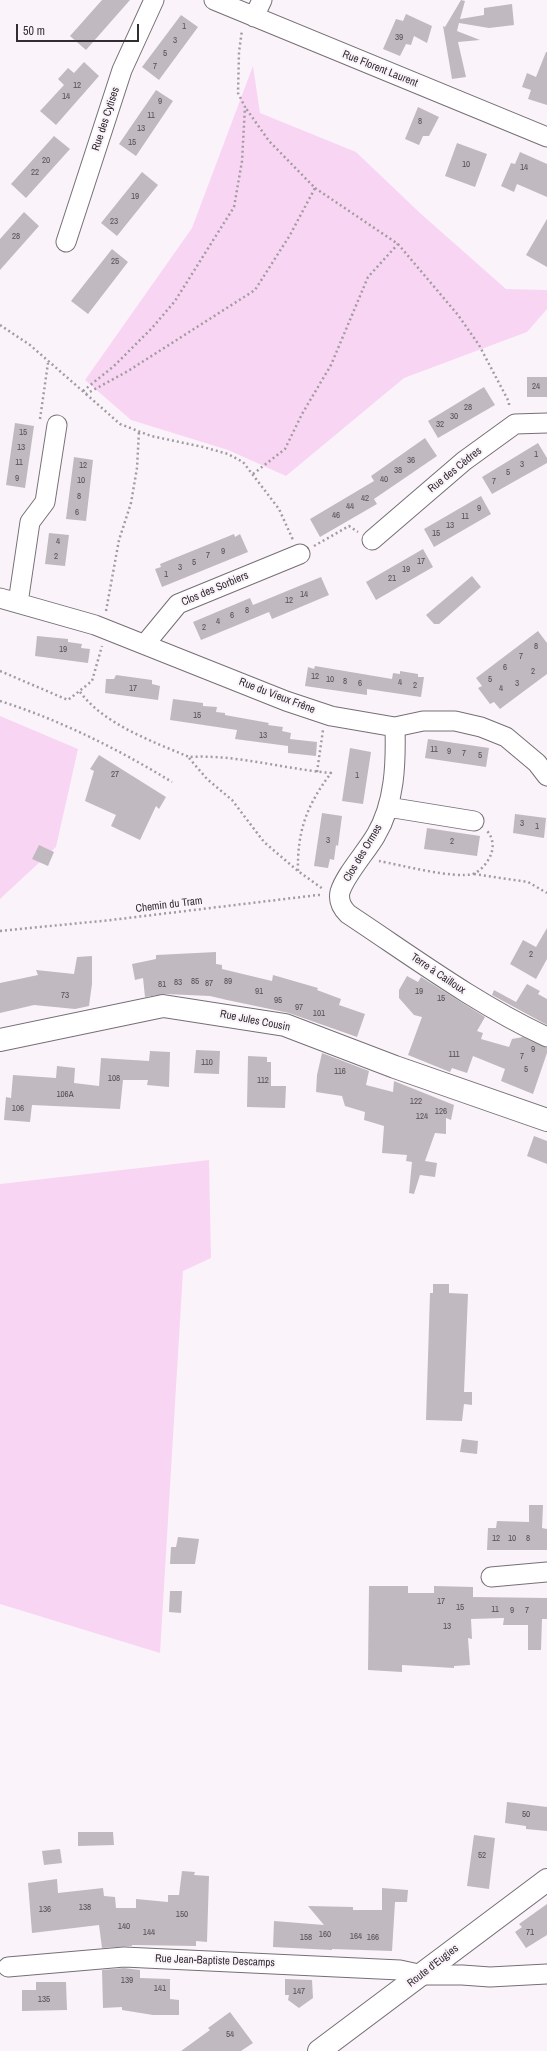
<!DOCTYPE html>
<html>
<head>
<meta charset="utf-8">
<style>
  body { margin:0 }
  #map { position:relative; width:547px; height:2051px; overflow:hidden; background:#fbf3fa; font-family:"Archivo Narrow",sans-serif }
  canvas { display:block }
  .scale { position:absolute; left:16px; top:24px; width:123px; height:18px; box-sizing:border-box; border:2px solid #312e31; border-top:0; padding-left:5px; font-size:12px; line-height:14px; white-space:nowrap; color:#312e31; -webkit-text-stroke:3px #fbf3fa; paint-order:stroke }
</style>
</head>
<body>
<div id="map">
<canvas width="547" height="2051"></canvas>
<div class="scale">50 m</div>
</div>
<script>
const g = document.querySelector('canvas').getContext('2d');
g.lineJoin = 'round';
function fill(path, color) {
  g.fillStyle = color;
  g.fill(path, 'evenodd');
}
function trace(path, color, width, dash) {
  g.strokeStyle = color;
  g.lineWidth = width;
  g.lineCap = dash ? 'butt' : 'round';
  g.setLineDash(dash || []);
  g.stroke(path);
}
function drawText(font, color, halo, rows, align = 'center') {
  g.font = font + ' "Archivo Narrow",sans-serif';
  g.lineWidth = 4;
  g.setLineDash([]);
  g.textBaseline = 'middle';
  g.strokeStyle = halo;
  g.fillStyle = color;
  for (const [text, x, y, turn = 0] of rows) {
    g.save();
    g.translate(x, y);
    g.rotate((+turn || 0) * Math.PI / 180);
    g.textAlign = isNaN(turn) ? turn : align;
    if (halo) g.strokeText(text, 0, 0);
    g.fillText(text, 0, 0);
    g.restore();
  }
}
const green = new Path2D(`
  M 253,66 L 260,113 L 356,152 L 420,213 L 506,289 L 547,290 L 547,309 L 527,332 L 404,378 L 286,476 L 228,450 L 131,420 L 85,380 L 192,228 Z
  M 0,716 L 78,749 L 56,847 L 0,899 Z
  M 209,1160 L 211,1258 L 183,1271 L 160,1653 L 0,1604 L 0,1184 Z`);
const building = new Path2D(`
  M 102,0 L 130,0 L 86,50 L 70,36 Z
  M 461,0 L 465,1 L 460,19 L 484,15 L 484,8 L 512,4 L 514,25 L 489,28 L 459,23 L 457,31 L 480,40 L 458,42 L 466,77 L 452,79 L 443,26 L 445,27 Z
  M 406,14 L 432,26 L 427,43 L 414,36 L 411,45 L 406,44 L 400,56 L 383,49 L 396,19 L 403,21 Z
  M 181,15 L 198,27 L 159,80 L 142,67 Z
  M 546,52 L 547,52 L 547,105 L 528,99 L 531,90 L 522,87 L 527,73 L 536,77 Z
  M 84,62 L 99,76 L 56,125 L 40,111 L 64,85 L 58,79 L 68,68 L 74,73 Z
  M 156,90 L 173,101 L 136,156 L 119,144 Z
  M 418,107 L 439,117 L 429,136 L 423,136 L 419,145 L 405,139 Z
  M 54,136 L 70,149 L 26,198 L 11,184 Z
  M 457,143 L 487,154 L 475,187 L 445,176 Z
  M 520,152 L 547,164 L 547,197 L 517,184 L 514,192 L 501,186 L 511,163 L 515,164 Z
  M 142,172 L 158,185 L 117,236 L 101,223 Z
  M 24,212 L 39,226 L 0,270 L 0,239 Z
  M 547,219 L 547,267 L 526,255 Z
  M 112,249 L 128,262 L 88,314 L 71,301 Z
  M 527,377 L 547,377 L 547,397 L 527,397 Z
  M 484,387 L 495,405 L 438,438 L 428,421 Z
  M 15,423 L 34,426 L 25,488 L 6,485 Z
  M 425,438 L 437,456 L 374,499 L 377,504 L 320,537 L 310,519 L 374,481 L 371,476 Z
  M 538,443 L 547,458 L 547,463 L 492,494 L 482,477 Z
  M 74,457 L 93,460 L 86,521 L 66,519 Z
  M 481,496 L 491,514 L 434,547 L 424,529 Z
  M 49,533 L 69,535 L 65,566 L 45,564 Z
  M 234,534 L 235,537 L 240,534 L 248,552 L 162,587 L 155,569 L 161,567 L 160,564 Z
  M 423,549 L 433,567 L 376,600 L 366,582 Z
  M 472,576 L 481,587 L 439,624 L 434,624 L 426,615 Z
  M 321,577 L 329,595 L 272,619 L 269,612 L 201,640 L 193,622 L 250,598 L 253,605 Z
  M 538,631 L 547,643 L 547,674 L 500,709 L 494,702 L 490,704 L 478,688 L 482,686 L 476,678 Z
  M 37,636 L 68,639 L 68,642 L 82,644 L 81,648 L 90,649 L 88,663 L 35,656 Z
  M 315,666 L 392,679 L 393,673 L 400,674 L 400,671 L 418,674 L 418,677 L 424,677 L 421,697 L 367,689 L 367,695 L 305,686 L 308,667 L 314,669 Z
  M 116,675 L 152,680 L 152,684 L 160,686 L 158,700 L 105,693 L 106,679 L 114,679 Z
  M 173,699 L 203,703 L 203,706 L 217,707 L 216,712 L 225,713 L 225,715 L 269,723 L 268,725 L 283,727 L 282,731 L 291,733 L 290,739 L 317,742 L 316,756 L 288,753 L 288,746 L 235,739 L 237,730 L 170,720 Z
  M 428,739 L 489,748 L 486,767 L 425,758 Z
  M 350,748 L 371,752 L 363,804 L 342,801 Z
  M 99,755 L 166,797 L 159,809 L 156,806 L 140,840 L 111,826 L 116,815 L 85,801 L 94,771 L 90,769 Z
  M 322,813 L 342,816 L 338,846 L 336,845 L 334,860 L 330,859 L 328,868 L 314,866 Z
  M 515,814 L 546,818 L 544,838 L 513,833 Z
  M 427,828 L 480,836 L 477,856 L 424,849 Z
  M 39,845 L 54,852 L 48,866 L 32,859 Z
  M 547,928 L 547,959 L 536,979 L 510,964 L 523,940 L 536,947 Z
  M 216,952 L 216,964 L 222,965 L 222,969 L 272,981 L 273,975 L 318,988 L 317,990 L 341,999 L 339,1005 L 365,1014 L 357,1037 L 289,1013 L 227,1000 L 210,996 L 165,994 L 145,997 L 143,978 L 135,980 L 132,964 L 156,959 L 156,955 Z
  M 92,956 L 92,984 L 89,1006 L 75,1009 L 34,1005 L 0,1013 L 0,983 L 38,975 L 36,970 L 74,974 L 77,957 Z
  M 407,976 L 418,982 L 421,977 L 485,1017 L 477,1031 L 483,1033 L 481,1039 L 509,1047 L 512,1039 L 523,1037 L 547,1048 L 547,1053 L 533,1094 L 501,1081 L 505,1069 L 473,1056 L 467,1073 L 452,1068 L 450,1072 L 408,1055 L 422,1017 L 414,1015 L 399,998 L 399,990 Z
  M 527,984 L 540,991 L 538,994 L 547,999 L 547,1025 L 492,995 L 494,990 L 516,1002 Z
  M 196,1050 L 220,1051 L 219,1074 L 194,1073 Z
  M 150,1051 L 170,1052 L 169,1087 L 147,1085 L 148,1080 L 123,1080 L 120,1109 L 32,1105 L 30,1122 L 4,1120 L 6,1097 L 11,1098 L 13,1075 L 56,1078 L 57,1066 L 75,1068 L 74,1083 L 99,1086 L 101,1058 L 149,1061 Z
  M 322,1053 L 369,1071 L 366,1085 L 393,1092 L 394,1081 L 454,1105 L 451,1120 L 446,1118 L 446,1134 L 435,1133 L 425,1161 L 437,1163 L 435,1177 L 420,1175 L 414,1194 L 409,1193 L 412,1162 L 406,1161 L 407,1155 L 382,1153 L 384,1126 L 364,1120 L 365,1112 L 345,1106 L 342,1096 L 316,1092 L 317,1075 Z
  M 248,1056 L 267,1057 L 267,1062 L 271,1062 L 271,1086 L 286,1086 L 285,1108 L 247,1107 Z
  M 534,1136 L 547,1141 L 547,1164 L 527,1156 Z
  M 433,1284 L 449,1284 L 449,1293 L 468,1294 L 464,1392 L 472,1392 L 472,1405 L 464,1404 L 462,1421 L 426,1420 L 430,1293 L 433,1293 Z
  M 462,1439 L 478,1441 L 477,1454 L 460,1452 Z
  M 529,1505 L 543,1505 L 542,1528 L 547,1529 L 547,1550 L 487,1550 L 488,1528 L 496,1528 L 497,1521 L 529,1522 Z
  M 178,1537 L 199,1539 L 195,1564 L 170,1564 L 171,1547 L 176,1547 Z
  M 369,1586 L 408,1586 L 408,1593 L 434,1593 L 434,1586 L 473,1587 L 473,1597 L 547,1598 L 547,1619 L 542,1619 L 541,1650 L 528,1650 L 528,1625 L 503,1625 L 504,1618 L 471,1619 L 472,1639 L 468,1638 L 470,1665 L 454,1666 L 454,1668 L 402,1665 L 402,1672 L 368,1670 Z
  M 170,1591 L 182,1591 L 181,1613 L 169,1612 Z
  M 507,1802 L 547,1807 L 547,1831 L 526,1829 L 526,1826 L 505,1823 Z
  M 78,1832 L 113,1832 L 114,1845 L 78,1846 Z
  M 474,1835 L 495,1838 L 489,1889 L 467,1886 Z
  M 60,1849 L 62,1863 L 44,1865 L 42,1851 Z
  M 182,1871 L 195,1872 L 194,1875 L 209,1876 L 207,1942 L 196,1941 L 196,1946 L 132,1945 L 132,1946 L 102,1948 L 99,1925 L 32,1933 L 28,1883 L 57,1879 L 58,1893 L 103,1888 L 104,1896 L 115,1897 L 116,1908 L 136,1908 L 136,1899 L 168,1902 L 168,1895 L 179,1895 Z
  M 382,1888 L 408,1890 L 407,1902 L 395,1902 L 392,1951 L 332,1949 L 332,1950 L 273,1947 L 274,1921 L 324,1925 L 308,1906 L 353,1907 L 353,1910 L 382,1910 Z
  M 547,1904 L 547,1935 L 526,1948 L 515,1932 L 522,1927 L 519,1924 Z
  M 124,1968 L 140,1970 L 140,1978 L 170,1979 L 170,1999 L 179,2000 L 179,2015 L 153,2015 L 122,2010 L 122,2007 L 103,2008 L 102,1970 Z
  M 285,1979 L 312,1980 L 313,1998 L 299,2008 L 288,2000 L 289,1995 L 285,1995 Z
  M 36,1982 L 66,1982 L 67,2010 L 22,2011 L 22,1990 L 36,1990 Z
  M 230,2012 L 253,2043 L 241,2051 L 181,2051 L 210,2030 L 208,2028 Z`);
const path = new Path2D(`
  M 315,188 L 398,244 L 458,315 L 479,345 L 509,402 L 509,408
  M 0,325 L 30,345 L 86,394 L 128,371 L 255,290 L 290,235 L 315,188 L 269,141 L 245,107
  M 83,391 L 114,366 L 152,328 L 175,301 L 234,207 L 242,161 L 245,107 L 238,93 L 239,52 L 242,30
  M 86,394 L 120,424 L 151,436 L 203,447 L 228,454 L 243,462 L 279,509 L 293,540
  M 40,419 L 48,363
  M 253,474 L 285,449 L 302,414 L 331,365 L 368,277 L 398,244
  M 314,546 L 349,526 L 358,532
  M 106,611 L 119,540 L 131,503 L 137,468 L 139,431
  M 0,671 L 68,700 L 92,681 L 102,646
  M 80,692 C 105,725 152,741 189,757 C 235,754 284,769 331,773 C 307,805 297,831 298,871
  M 0,701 C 60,720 118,749 172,782
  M 189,758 L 207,779 L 232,800 L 264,842 L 298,871 L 323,889
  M 317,772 L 323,730
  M 379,861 C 400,865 455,879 473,874 C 481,871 489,861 491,854 C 494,847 493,837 487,831
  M 474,874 L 528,882 L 547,893
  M 0,931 L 111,920 L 318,895 L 323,895`);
const minor = new Path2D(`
  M 214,0 L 547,137
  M 254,17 L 262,0
  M 66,242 L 122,70 L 154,0
  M 372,540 L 464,461 L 515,424 L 547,423
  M 0,598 L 95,625 L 286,701 L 331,716 L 395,727 L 423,721 L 455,721 L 481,727 L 506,737 L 537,763 L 547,776
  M 18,603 L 30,522 L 45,502 L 57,425
  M 145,644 L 178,604 L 300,554
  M 395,727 C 396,763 395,803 376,835 C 367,851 345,875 340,892 C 338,901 342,908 348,914 C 413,957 476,1004 547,1037
  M 388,807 L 474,821
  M 491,1577 L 547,1572
  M 8,1967 L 124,1957 L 400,1970 L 423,1975 L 462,1975 L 490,1977 L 547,1974`);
const tertiary = new Path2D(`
  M 0,1040 L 163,1006 L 285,1025 L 395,1067 L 547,1120`);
const secondary = new Path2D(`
  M 319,2051 L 547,1880`);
const numberNames = [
  ["1",184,27],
  ["39",399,38],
  ["3",175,41],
  ["5",165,54],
  ["7",155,67],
  ["12",77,86],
  ["14",66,97],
  ["9",160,102],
  ["11",151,116],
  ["8",420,122],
  ["13",141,129],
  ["15",132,143],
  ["20",46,161],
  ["10",466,165],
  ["14",524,168],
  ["22",35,173],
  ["19",135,197],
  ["23",114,222],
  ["28",16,237],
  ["25",115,262],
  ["24",536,387],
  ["28",468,408],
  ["30",454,417],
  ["32",440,425],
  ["15",23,433],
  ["13",21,448],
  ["1",536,455],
  ["36",411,461],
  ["11",19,463],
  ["3",522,465],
  ["12",83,466],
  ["38",398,471],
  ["5",508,473],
  ["9",17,479],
  ["40",384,480],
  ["10",81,481],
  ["7",494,482],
  ["8",79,497],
  ["42",365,499],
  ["44",350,507],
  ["9",479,509],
  ["6",77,513],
  ["46",336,516],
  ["11",465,517],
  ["13",450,526],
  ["15",436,534],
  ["4",58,542],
  ["9",223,552],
  ["7",208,556],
  ["2",56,557],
  ["17",421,562],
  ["5",194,563],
  ["3",180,568],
  ["19",406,570],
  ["1",166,575],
  ["21",392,579],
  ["14",304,595],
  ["12",289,601],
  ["8",247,611],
  ["6",232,616],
  ["4",218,622],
  ["2",204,628],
  ["8",536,647],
  ["19",63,650],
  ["7",521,657],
  ["6",505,668],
  ["2",533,672],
  ["12",315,677],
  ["10",330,680],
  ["5",490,680],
  ["8",345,682],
  ["4",400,683],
  ["6",360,684],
  ["3",517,684],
  ["2",415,686],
  ["17",133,689],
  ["4",501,689],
  ["15",197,716],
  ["13",263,736],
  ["11",434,750],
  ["9",449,752],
  ["7",464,754],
  ["5",480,756],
  ["27",115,775],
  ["1",357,776],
  ["3",522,824],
  ["1",537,827],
  ["3",328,841],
  ["2",452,842],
  ["2",531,955],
  ["85",195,982],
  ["89",228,982],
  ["83",178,983],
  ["87",209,984],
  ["81",162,985],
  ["91",259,992],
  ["19",419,992],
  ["73",65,996],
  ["15",441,999],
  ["95",278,1001],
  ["97",299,1008],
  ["101",319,1014],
  ["9",533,1050],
  ["111",454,1055],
  ["7",522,1057],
  ["110",207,1063],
  ["5",526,1070],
  ["116",340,1072],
  ["108",114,1079],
  ["112",263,1081],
  ["106A",65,1095],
  ["122",416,1102],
  ["106",18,1109],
  ["126",441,1112],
  ["124",422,1117],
  ["12",496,1539],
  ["10",512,1539],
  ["8",528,1539],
  ["17",441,1602],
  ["15",460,1608],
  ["11",495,1610],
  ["9",512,1611],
  ["7",527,1611],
  ["13",447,1627],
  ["50",526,1815],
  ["52",482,1856],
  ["138",85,1908],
  ["136",45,1910],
  ["150",182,1915],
  ["140",124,1927],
  ["144",149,1933],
  ["71",530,1933],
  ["160",325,1935],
  ["164",356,1937],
  ["158",306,1938],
  ["166",373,1938],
  ["139",127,1981],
  ["141",160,1989],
  ["147",299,1992],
  ["135",44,2000],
  ["54",230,2035]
];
const streetNames = [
  ["Rue Florent Laurent",380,69,22],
  ["Rue des Cytises",106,119,-72],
  ["Rue des Cèdres",455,470,-39],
  ["Clos des Sorbiers",215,589,-23],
  ["Rue du Vieux Frêne",277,696,21],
  ["Clos des Ormes",363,853,-59],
  ["Chemin du Tram",169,905,-7],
  ["Terre à Cailloux",438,974,34],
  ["Rue Jules Cousin",255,1021,11],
  ["Rue Jean-Baptiste Descamps",215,1961,2],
  ["Route d'Eugies",433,1966,-38]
];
fill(green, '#f9d5f4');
fill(building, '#c1b9c0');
trace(minor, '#766f75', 21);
trace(tertiary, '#766f75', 24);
trace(secondary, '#766f75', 24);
trace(path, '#a29ca1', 2.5, [2, 3]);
trace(minor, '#fff', 19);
trace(tertiary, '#fff', 22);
trace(secondary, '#fff', 22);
drawText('9px', '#555155', null, numberNames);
drawText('11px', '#312e31', '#fbf3fa', streetNames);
</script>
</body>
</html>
